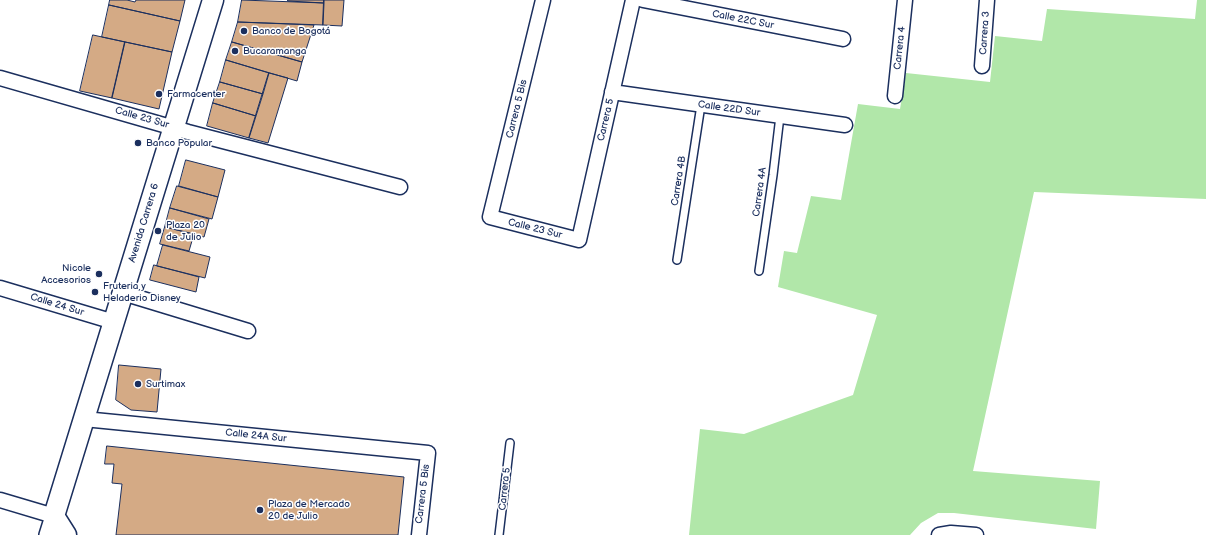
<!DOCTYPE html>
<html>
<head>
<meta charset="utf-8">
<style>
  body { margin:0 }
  canvas { display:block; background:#fff }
</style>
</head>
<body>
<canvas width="1206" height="535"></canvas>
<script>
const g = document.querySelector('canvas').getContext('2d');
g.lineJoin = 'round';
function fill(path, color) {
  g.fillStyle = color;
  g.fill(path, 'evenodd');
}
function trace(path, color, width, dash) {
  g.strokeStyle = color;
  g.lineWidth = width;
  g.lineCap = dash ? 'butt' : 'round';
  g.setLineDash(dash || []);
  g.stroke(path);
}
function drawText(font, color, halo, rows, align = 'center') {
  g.font = font + ' "Balsamiq Sans",sans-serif';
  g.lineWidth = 3;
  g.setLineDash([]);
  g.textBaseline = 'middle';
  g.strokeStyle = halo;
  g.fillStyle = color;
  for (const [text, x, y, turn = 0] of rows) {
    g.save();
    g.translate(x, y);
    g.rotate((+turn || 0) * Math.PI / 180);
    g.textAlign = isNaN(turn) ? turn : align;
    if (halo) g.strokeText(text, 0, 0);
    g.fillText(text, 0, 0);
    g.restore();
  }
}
const green = new Path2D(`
  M 1197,0 L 1206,0 L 1206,199 L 1034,192 L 973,471 L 1100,481 L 1096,529 L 954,513 L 938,513 L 921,523 L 910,535 L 689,535 L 700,429 L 744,434 L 853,395 L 877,315 L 778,287 L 784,251 L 797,253 L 811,196 L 841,200 L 858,104 L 900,109 L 906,73 L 990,82 L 995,36 L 1042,41 L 1047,9 L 1195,19 Z`);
const building = new Path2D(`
  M 110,0 L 127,0 L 135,2 L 136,0 L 185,0 L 180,21 L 109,5 Z
  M 242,0 L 324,3 L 323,25 L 238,22 Z
  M 288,0 L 324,0 L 324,3 L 288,1 Z
  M 324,0 L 344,0 L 342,26 L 323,25 Z
  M 109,5 L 180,21 L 172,52 L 102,37 Z
  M 238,22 L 314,25 L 302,62 L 232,42 Z
  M 93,35 L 125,42 L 112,98 L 80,91 Z
  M 125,42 L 172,52 L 159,109 L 112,98 Z
  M 232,42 L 302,62 L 297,81 L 226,60 Z
  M 226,60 L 269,73 L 263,94 L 220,82 Z
  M 269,73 L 288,78 L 268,143 L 249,138 Z
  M 220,82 L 263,94 L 256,116 L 213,103 Z
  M 213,103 L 256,116 L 249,138 L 207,126 Z
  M 186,160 L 225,170 L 218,197 L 179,186 Z
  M 177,186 L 218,197 L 212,219 L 170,208 Z
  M 170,208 L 209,219 L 204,237 L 165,227 Z
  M 165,227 L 194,234 L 189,251 L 160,244 Z
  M 163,245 L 210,257 L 205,278 L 157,266 Z
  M 154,265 L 199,277 L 196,292 L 150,280 Z
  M 119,365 L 161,369 L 157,412 L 131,410 L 116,400 Z
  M 107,446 L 404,477 L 398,535 L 116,535 L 122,484 L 112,483 L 114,464 L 105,464 Z`);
const service = new Path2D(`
  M 677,260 L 701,105
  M 759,271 L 773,175 L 780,116
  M 499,535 L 510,443`);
const minor = new Path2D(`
  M 543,0 L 490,217 L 579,240 L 633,0
  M 643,0 L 843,39
  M 982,66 L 987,0
  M 0,78 L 188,132 L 400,187
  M 612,92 L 845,125
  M 895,96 L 905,0
  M 0,288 L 114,322
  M 123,293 L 248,331
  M 84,419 L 428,453 L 419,535
  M 0,500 L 54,516
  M 939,535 L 951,533 L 976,535`);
const tertiary = new Path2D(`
  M 48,535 L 54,516`);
const secondary = new Path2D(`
  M 66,535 L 54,516 L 213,0`);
const markers = [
  [244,31,4,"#1b2f5e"],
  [235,51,4,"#1b2f5e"],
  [159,94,4,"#1b2f5e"],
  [138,143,4,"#1b2f5e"],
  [158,231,4,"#1b2f5e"],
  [99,274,4,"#1b2f5e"],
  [95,292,4,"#1b2f5e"],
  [138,384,4,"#1b2f5e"],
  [260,510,4,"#1b2f5e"]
];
const streetNames = [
  ["Calle 22C Sur",743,20,11],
  ["Carrera 3",985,33,-86],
  ["Carrera 4",900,48,-84],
  ["Carrera 5 Bis",517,109,-76],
  ["Calle 22D Sur",729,109,8],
  ["Calle 23 Sur",142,118,16],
  ["Carrera 5",606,120,-77],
  ["Carrera 4B",679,181,-81],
  ["Carrera 4A",760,192,-82],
  ["Avenida Carrera 6",144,223,-73],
  ["Calle 23 Sur",535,229,14],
  ["Calle 24 Sur",57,305,17],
  ["Calle 24A Sur",256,436,6],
  ["Carrera 5",505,489,-84],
  ["Carrera 5 Bis",423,494,-83]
];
const poiNames = [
  ["Banco de Bogotá",252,31],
  ["Bucaramanga",243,51],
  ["Farmacenter",167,94],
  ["Banco Popular",146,143],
  ["Plaza 20",166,225],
  ["de Julio",166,237],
  ["Nicole",91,268,"right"],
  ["Accesorios",91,280,"right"],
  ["Fruteria y",103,286],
  ["Heladerio Disney",103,298],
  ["Surtimax",146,384],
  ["Plaza de Mercado",268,504],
  ["20 de Julio",268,516]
];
fill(green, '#b1e7a9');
fill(building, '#d4aa85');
trace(building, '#1b2f5e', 1);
trace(service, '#1b2f5e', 10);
trace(minor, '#1b2f5e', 17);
trace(tertiary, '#1b2f5e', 20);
trace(secondary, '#1b2f5e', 23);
trace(service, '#fff', 7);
trace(minor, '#fff', 14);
trace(tertiary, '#fff', 17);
trace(secondary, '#fff', 20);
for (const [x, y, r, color] of markers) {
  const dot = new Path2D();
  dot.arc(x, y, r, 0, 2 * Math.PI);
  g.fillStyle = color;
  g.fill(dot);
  trace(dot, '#fff', 1.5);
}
drawText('10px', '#1b2f5e', '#fff', streetNames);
drawText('10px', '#1b2f5e', '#fff', poiNames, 'left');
</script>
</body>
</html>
